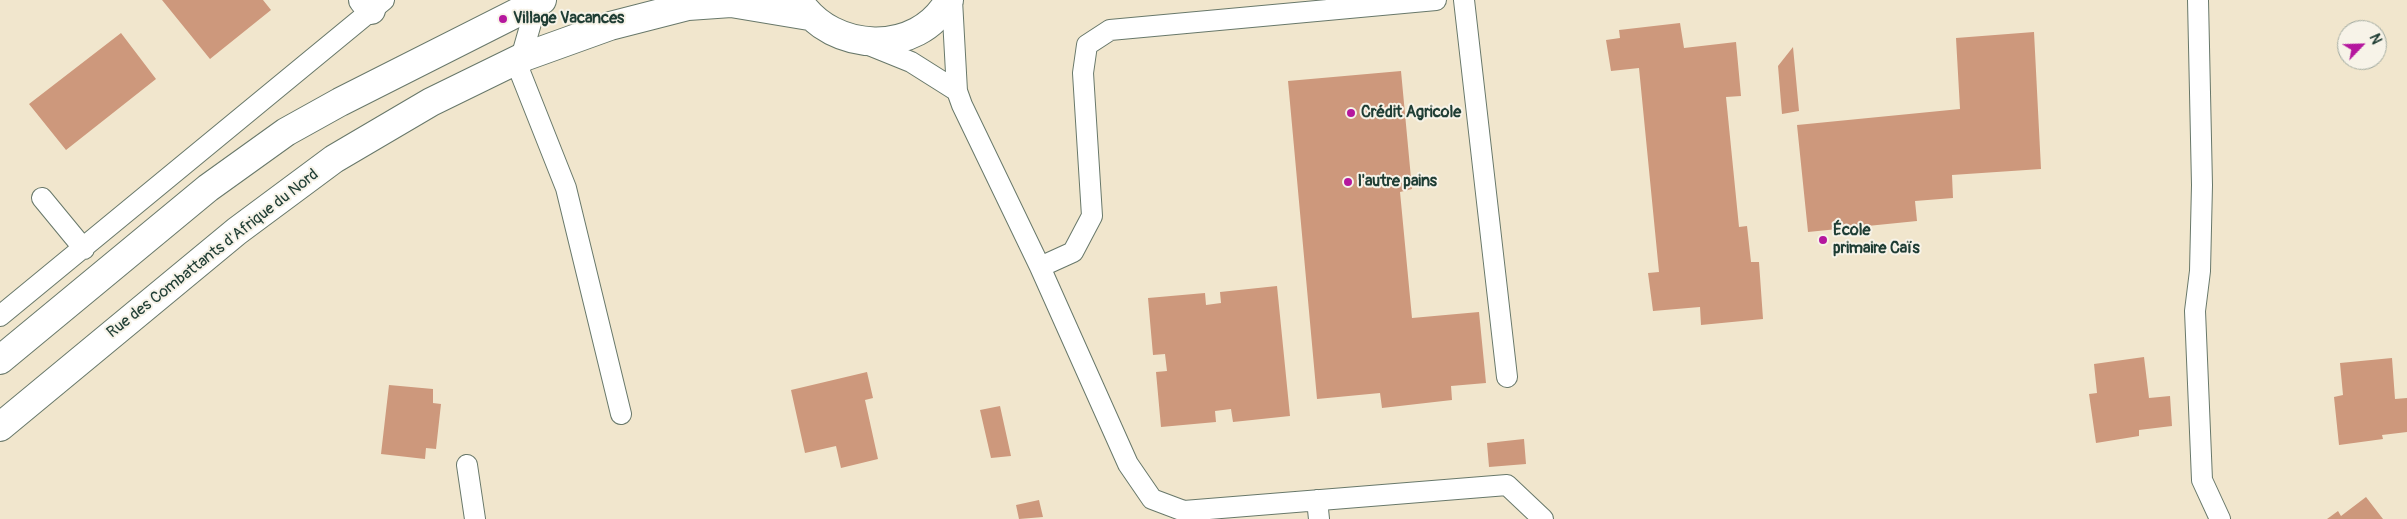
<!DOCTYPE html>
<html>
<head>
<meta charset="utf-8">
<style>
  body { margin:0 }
  #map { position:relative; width:2407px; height:519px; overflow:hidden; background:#f1e6cd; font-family:Pangolin,sans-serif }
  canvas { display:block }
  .north { position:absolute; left:2337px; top:20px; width:50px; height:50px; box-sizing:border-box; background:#f7f3e8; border:1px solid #a1aaa0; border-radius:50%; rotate:66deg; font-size:14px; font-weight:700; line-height:20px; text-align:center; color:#1f3d34 }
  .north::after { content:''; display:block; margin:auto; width:18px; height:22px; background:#b5179e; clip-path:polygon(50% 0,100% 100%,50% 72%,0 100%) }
</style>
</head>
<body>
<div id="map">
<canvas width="2407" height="519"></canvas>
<div class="north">N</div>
</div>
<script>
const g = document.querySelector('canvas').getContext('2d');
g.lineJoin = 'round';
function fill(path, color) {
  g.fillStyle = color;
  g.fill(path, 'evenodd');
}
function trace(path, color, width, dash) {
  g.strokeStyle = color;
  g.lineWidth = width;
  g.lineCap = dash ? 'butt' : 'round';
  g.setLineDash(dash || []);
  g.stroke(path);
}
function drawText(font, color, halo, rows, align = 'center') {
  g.font = font + ' Pangolin,sans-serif';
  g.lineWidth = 4;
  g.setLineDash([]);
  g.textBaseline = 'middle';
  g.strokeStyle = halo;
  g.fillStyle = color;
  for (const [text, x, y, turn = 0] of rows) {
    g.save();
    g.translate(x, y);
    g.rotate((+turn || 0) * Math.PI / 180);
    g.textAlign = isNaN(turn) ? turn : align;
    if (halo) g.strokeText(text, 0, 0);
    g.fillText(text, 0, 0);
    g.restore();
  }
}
const building = new Path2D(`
  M 162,0 L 263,0 L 271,10 L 210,59 Z
  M 1680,23 L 1684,48 L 1736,42 L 1741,96 L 1726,97 L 1739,227 L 1747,226 L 1751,262 L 1759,262 L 1763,319 L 1701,325 L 1700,307 L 1653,311 L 1648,273 L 1659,272 L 1639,68 L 1611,71 L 1606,40 L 1620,38 L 1619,30 Z
  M 2034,32 L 2041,169 L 1952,175 L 1953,198 L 1915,201 L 1917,221 L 1808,232 L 1797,125 L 1960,109 L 1956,38 Z
  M 121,33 L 156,79 L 66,150 L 29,104 Z
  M 1793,47 L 1799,111 L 1782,114 L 1778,66 Z
  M 1401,71 L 1412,189 L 1400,192 L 1412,318 L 1479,312 L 1486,383 L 1451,386 L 1452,400 L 1382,408 L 1380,393 L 1317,399 L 1288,81 Z
  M 1277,286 L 1290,416 L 1233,422 L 1231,409 L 1215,411 L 1216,422 L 1161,427 L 1156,372 L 1167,371 L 1165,354 L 1153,355 L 1148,298 L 1205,293 L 1206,305 L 1221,303 L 1220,292 Z
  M 2144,357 L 2149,398 L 2170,396 L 2172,426 L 2139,430 L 2139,436 L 2096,443 L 2089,394 L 2097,393 L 2094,364 Z
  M 2392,358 L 2395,399 L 2407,398 L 2407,432 L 2382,435 L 2383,439 L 2339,445 L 2334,397 L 2343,395 L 2340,363 Z
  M 867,372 L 873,398 L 865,400 L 878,459 L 841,468 L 836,446 L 805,453 L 791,390 Z
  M 389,385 L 433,389 L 433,403 L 441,404 L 436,449 L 426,448 L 425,459 L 381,454 Z
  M 1000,406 L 1011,456 L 991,458 L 980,410 Z
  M 1524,439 L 1526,464 L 1489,467 L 1487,443 Z
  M 2366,497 L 2383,519 L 2327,519 L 2338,511 L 2341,516 Z
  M 1039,500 L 1043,517 L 1019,519 L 1016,505 Z`);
const service = new Path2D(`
  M 952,0 L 957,91 L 962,105 L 1040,267 L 1128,464 L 1152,499 L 1184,511 L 1507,485 L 1543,519
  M 1464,0 L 1507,377
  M 2198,0 L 2202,185 L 2200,271 L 2195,311 L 2202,480 L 2220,519
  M 537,2 L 521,58 L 520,72 L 566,188 L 621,414
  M 864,43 L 911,62 L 957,91
  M 42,198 L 84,249
  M 1040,267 L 1073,252 L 1092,216 L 1083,73 L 1087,45 L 1110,30 L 1436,0
  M 0,316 L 384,0
  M 467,465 L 475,519
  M 1317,500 L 1319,519`);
const minor = new Path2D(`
  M 363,0 L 371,10`);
const secondary = new Path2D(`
  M 799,1 C 832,53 918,57 949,0
  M 0,360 L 208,188 L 286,132 L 340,102 L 542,0
  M 0,427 L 237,231 L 334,159 L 431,102 L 521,58 L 610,26 L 688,6 L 731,3 L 809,16`);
const markers = [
  [503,19,5,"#b5179e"],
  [1351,113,5,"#b5179e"],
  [1348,182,5,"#b5179e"],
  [1823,240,5,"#b5179e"]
];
const poiNames = [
  ["Village Vacances",513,19],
  ["Crédit Agricole",1361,113],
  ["l'autre pains",1358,182],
  ["École",1833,231],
  ["primaire Caïs",1833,249]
];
const streetNames = [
  ["Rue des Combattants d'Afrique du Nord",213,254,-38]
];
fill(building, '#cd987c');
trace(service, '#68786a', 22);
trace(minor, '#68786a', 30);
trace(secondary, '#68786a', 30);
trace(service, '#fff', 20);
trace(minor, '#fff', 28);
trace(secondary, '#fff', 28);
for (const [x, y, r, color] of markers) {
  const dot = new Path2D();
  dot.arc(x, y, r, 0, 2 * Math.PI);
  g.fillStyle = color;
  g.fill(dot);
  trace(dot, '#f7f3e8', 2);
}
drawText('bold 16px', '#1f3d34', '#f7f3e8', poiNames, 'left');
drawText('16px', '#1f3d34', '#f7f3e8', streetNames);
</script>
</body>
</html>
